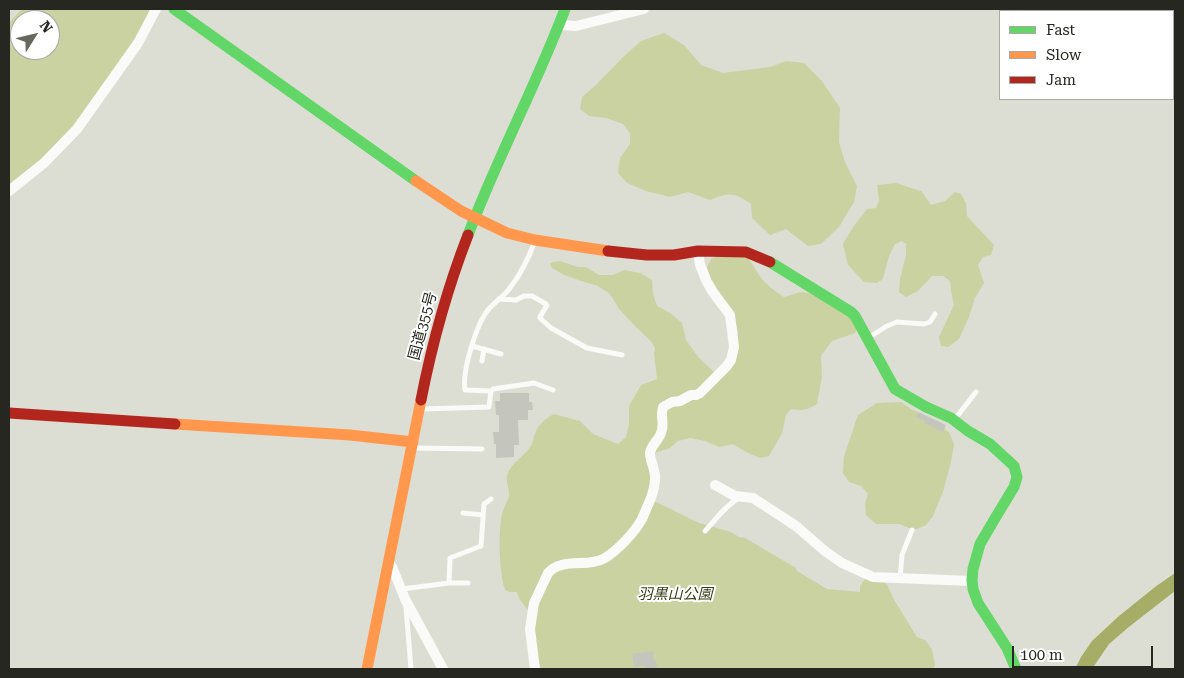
<!DOCTYPE html>
<html>
<head>
<meta charset="utf-8">
<style>
  body { margin:0 }
  #map { position:relative; width:1184px; height:678px; overflow:hidden; background:#dcded3; font-family:"Roboto Serif",serif }
  canvas { display:block }
  .frame { position:absolute; inset:0; border:10px solid #262720; pointer-events:none }
  .legend { position:absolute; left:999px; top:10px; width:175px; height:90px; box-sizing:border-box; background:#fff; border:1px solid #a8a9a6; margin:0; padding:6px 9px; list-style:none; font-size:15px; color:#262720 }
  .legend li { display:flex; align-items:center; gap:10px; height:25px }
  .legend b { width:25px; border:1px solid #a8a9a6 }
  .north { position:absolute; left:10px; top:10px; width:50px; height:50px; box-sizing:border-box; background:#fff; border:1px solid #a8a9a6; border-radius:50%; rotate:54deg; font-size:14px; font-weight:700; line-height:20px; text-align:center; color:#262720 }
  .north::after { content:''; display:block; margin:auto; width:18px; height:22px; background:#66675f; clip-path:polygon(50% 0,100% 100%,50% 72%,0 100%) }
  .scale { position:absolute; left:1012px; top:646px; width:141px; height:22px; box-sizing:border-box; border:2px solid #262720; border-top:0; padding-left:6px; font-size:15px; line-height:18px; white-space:nowrap; color:#262720; -webkit-text-stroke:4px #fff; paint-order:stroke }
</style>
</head>
<body>
<div id="map">
<canvas width="1184" height="678"></canvas>
<div class="frame"></div>
<ul class="legend">
<li><b style="height:6px;background:#63d668"></b>Fast</li>
<li><b style="height:6px;background:#ff974d"></b>Slow</li>
<li><b style="height:6px;background:#b3261e"></b>Jam</li>
</ul>
<div class="north">N</div>
<div class="scale">100 m</div>
</div>
<script>
const g = document.querySelector('canvas').getContext('2d');
g.lineJoin = 'round';
function fill(path, color) {
  g.fillStyle = color;
  g.fill(path, 'evenodd');
}
function trace(path, color, width, dash) {
  g.strokeStyle = color;
  g.lineWidth = width;
  g.lineCap = dash ? 'butt' : 'round';
  g.setLineDash(dash || []);
  g.stroke(path);
}
function drawText(font, color, halo, rows, align = 'center') {
  g.font = font + ' "Roboto Serif","Noto Sans JP",serif';
  g.lineWidth = 4;
  g.setLineDash([]);
  g.textBaseline = 'middle';
  g.strokeStyle = halo;
  g.fillStyle = color;
  for (const [text, x, y, turn = 0] of rows) {
    g.save();
    g.translate(x, y);
    g.rotate((+turn || 0) * Math.PI / 180);
    g.textAlign = isNaN(turn) ? turn : align;
    if (halo) g.strokeText(text, 0, 0);
    g.fillText(text, 0, 0);
    g.restore();
  }
}
const green = new Path2D(`
  M 22,9 L 156,9 L 77,129 L 9,191 L 9,23 ZM 20,20 L 50,20 L 50,50 L 20,50 Z
  M 664,33 L 684,45 L 701,65 L 723,73 L 770,67 L 786,61 L 804,63 L 822,81 L 840,108 L 839,142 L 845,162 L 857,186 L 854,202 L 839,227 L 821,244 L 808,246 L 786,229 L 770,235 L 752,218 L 751,204 C 734,191 728,193 710,200 L 688,192 L 670,197 L 646,191 L 627,183 L 618,173 L 620,158 L 630,144 L 630,133 L 623,124 L 606,118 L 589,116 L 580,109 L 582,97 L 596,85 L 622,58 L 641,41 Z
  M 896,183 L 921,191 L 931,205 L 945,201 L 955,192 L 961,194 L 966,203 L 967,216 L 994,245 L 991,255 L 983,257 L 978,265 L 984,283 L 975,298 L 969,317 L 959,339 L 948,347 L 941,346 L 939,337 L 954,305 L 951,291 L 950,281 L 943,276 L 932,276 L 918,291 L 906,297 L 899,292 L 900,279 L 906,255 L 906,244 L 902,241 L 895,244 L 889,256 L 883,279 L 877,283 L 864,282 L 848,265 L 843,244 L 853,227 L 867,209 L 876,208 L 879,200 L 877,185 Z
  M 744,255 C 753,263 753,266 759,275 C 765,284 775,291 784,297 L 800,292 L 809,293 L 845,311 L 858,326 L 855,333 L 832,341 L 821,356 L 822,376 L 817,404 C 808,410 802,411 791,409 L 786,415 L 782,433 L 769,456 L 760,458 L 746,452 L 733,444 L 719,447 L 705,441 L 690,438 L 678,441 L 670,448 L 655,453 L 650,461 L 654,501 L 699,523 L 731,532 L 739,537 L 745,538 L 796,568 L 797,571 L 827,589 L 860,592 L 860,586 L 865,579 L 874,579 L 887,584 L 893,598 L 917,637 L 925,640 L 932,649 L 935,665 L 933,669 L 541,669 L 537,657 L 528,610 L 520,600 L 517,592 L 510,592 L 505,590 C 499,571 498,533 502,514 C 504,508 507,502 509,496 C 510,490 506,483 507,477 C 509,463 526,456 532,444 C 533,442 534,438 534,436 C 537,426 544,419 554,414 L 580,421 L 593,434 L 618,444 L 626,437 L 629,424 L 629,406 L 641,385 L 657,379 L 654,353 L 655,348 L 651,341 L 637,328 L 619,309 L 610,294 L 598,286 L 581,281 L 564,275 L 552,268 L 550,264 L 553,262 L 560,261 L 578,267 L 586,267 L 599,275 L 613,275 L 624,270 L 640,273 L 652,280 L 653,294 L 657,306 L 670,313 L 682,323 L 686,340 L 699,358 L 714,372 L 731,367 L 738,353 L 738,332 L 734,315 L 711,279 L 707,267 L 711,259 L 719,256 Z
  M 901,402 L 911,409 L 928,417 L 941,426 L 949,432 L 954,444 L 951,462 L 943,492 L 933,516 L 926,525 L 917,529 L 909,528 L 899,524 L 876,524 L 866,515 L 865,503 L 868,494 L 861,486 L 849,482 L 843,473 L 844,456 L 858,415 L 877,403 Z`);
const water = new Path2D(`
  M 1175,573 L 1175,591 L 1130,626 L 1109,644 L 1092,669 L 1075,669 L 1081,657 L 1092,641 L 1119,616 L 1155,587 Z`);
const building = new Path2D(`
  M 500,393 L 529,393 L 529,402 L 532,402 L 533,410 L 528,410 L 528,420 L 518,420 L 519,445 L 514,445 L 514,457 L 496,458 L 496,444 L 494,444 L 493,432 L 499,432 L 499,415 L 496,415 L 495,401 L 500,401 Z
  M 918,412 L 946,425 L 943,432 L 924,423 L 925,421 L 916,417 Z
  M 653,651 L 654,661 L 656,660 L 657,669 L 645,669 L 645,666 L 634,667 L 632,654 Z`);
const lane = new Path2D(`
  M 499,299 L 516,300 L 524,296 L 532,296 L 546,304 L 547,305 L 540,317 L 540,318 L 551,328 L 587,348 L 622,355
  M 868,338 L 887,326 L 897,322 L 924,324 L 930,322 L 935,314
  M 472,346 L 501,354
  M 482,361 L 484,349
  M 491,391 L 493,389 L 534,383 L 553,390
  M 422,409 L 489,407 L 491,391 L 465,390 C 462,371 476,325 488,310 C 496,301 506,295 512,285 C 522,272 529,257 535,241
  M 955,419 L 976,392
  M 414,448 L 482,449
  M 463,513 L 483,515
  M 705,531 C 716,519 725,506 740,497
  M 900,579 L 902,555 L 912,530
  M 449,583 L 468,583
  M 402,589 L 449,583 L 450,558 L 481,546 L 484,504 L 491,499
  M 406,607 L 411,669`);
const street = new Path2D(`
  M 560,25 L 576,26 L 644,9
  M 9,191 L 44,163 L 77,129 L 138,43 L 156,9
  M 715,485 L 735,496 L 753,498 L 796,526 L 826,552 L 842,563 L 873,577 L 971,581
  M 389,564 L 391,565 L 393,569 L 405,599 L 443,669
  M 535,669 L 530,629 L 534,603 L 548,573 C 562,557 588,568 605,558 C 618,550 635,532 642,519 C 645,512 648,505 651,498 C 653,492 655,486 655,479 C 656,470 650,462 650,453 C 651,445 659,440 661,433 C 665,425 660,416 663,407 L 672,402 L 680,401 L 691,395 L 696,395 L 700,393 L 726,367 L 731,360 L 734,347 L 730,315 L 712,291 L 707,282 L 700,265 L 698,251`);
const fast = new Path2D(`
  M 174,9 L 416,181
  M 468,235 C 497,158 536,86 565,9
  M 770,262 L 851,312 L 855,316 L 895,389 L 926,407 L 951,418 L 968,431 L 990,444 L 1014,466 L 1017,477 L 1014,487 L 994,520 L 980,544 L 973,569 L 972,580 L 973,589 L 978,603 L 1007,648 L 1016,669`);
const slow = new Path2D(`
  M 416,181 L 461,211 L 507,233 L 535,240 L 608,251
  M 175,424 L 350,435 L 413,442
  M 367,669 L 421,400`);
const jam = new Path2D(`
  M 608,251 L 647,255 L 674,255 L 698,251 L 746,252 L 770,262
  M 421,400 C 432,344 447,289 468,235
  M 9,413 L 175,424`);
const streetNames = [
  ["国道355号",423,326,-75]
];
const parkNames = [
  ["羽黒山公園",675,595]
];
fill(green, '#cad2a1');
fill(water, '#a5ad66');
fill(building, '#c4c6be');
trace(lane, '#fafaf8', 5);
trace(street, '#fafaf8', 10);
trace(fast, '#63d668', 11);
trace(slow, '#ff974d', 11);
trace(jam, '#b3261e', 11);
drawText('15px', '#262720', '#fff', streetNames);
drawText('italic 15px', '#393e16', '#fff', parkNames);
</script>
</body>
</html>
